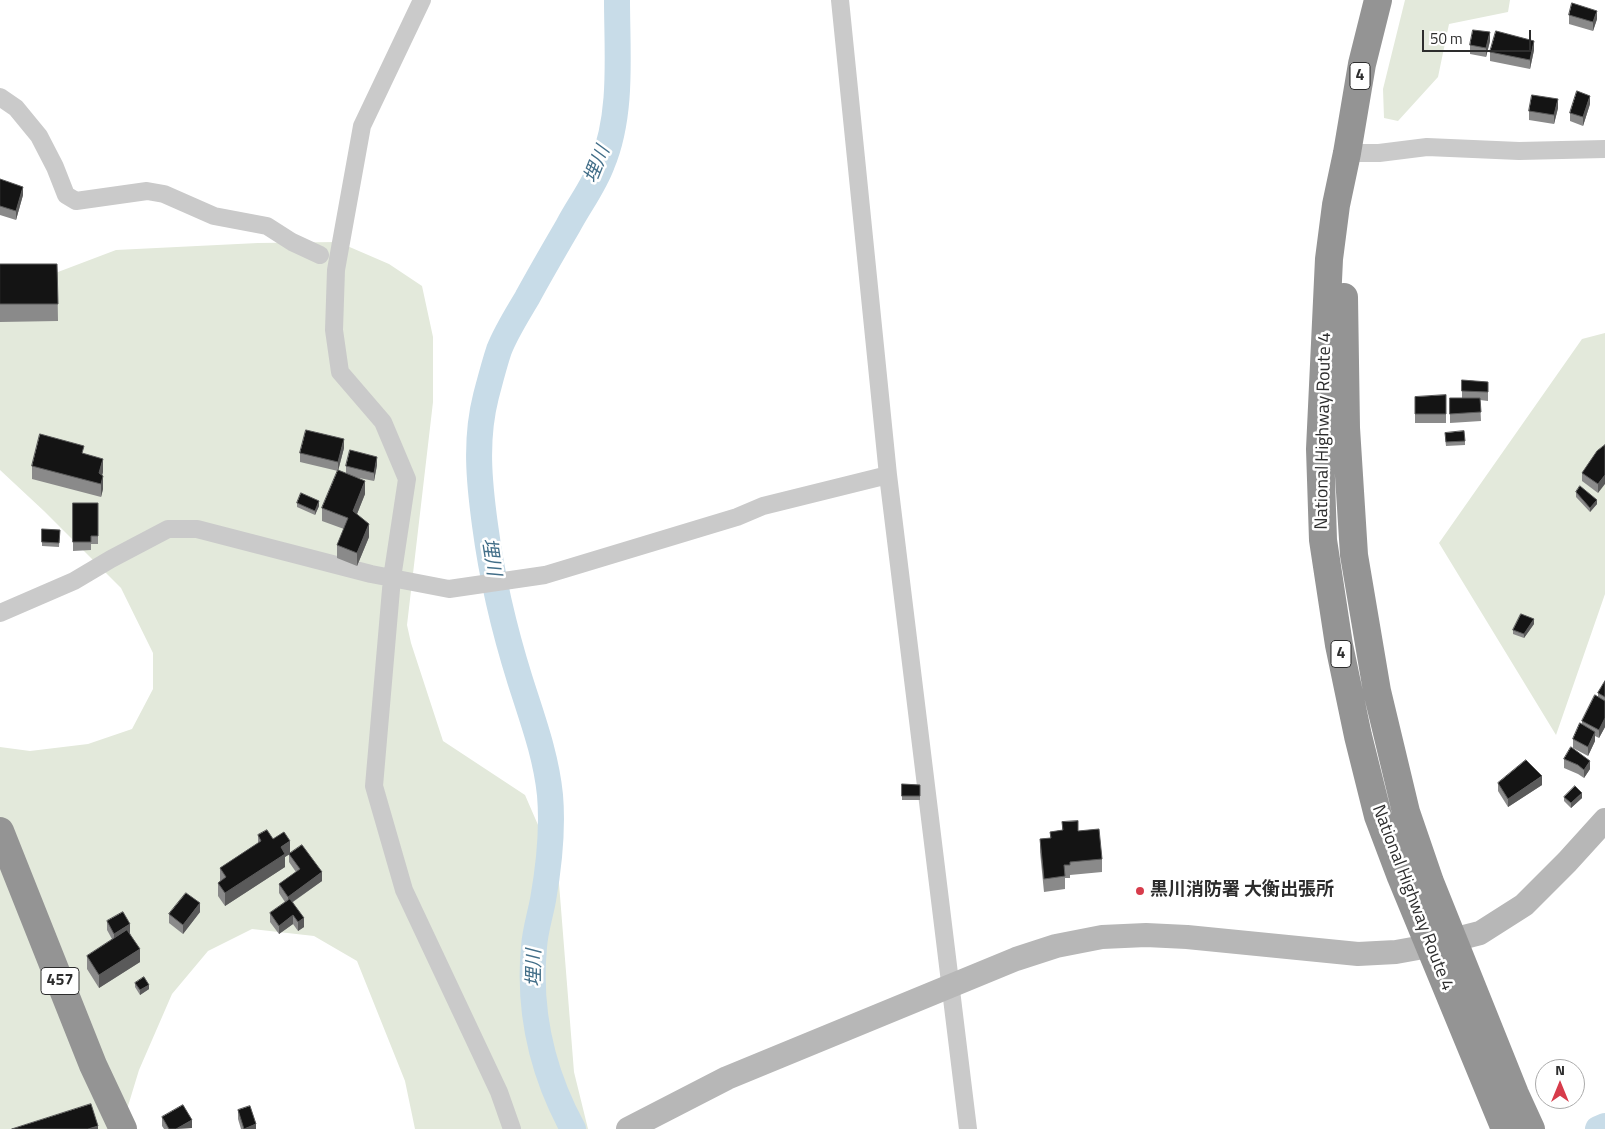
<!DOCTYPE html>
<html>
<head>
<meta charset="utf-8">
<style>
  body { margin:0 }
  #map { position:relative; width:1605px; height:1129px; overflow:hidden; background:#fff; font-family:"Titillium Web",sans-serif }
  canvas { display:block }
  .north { position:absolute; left:1535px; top:1059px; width:50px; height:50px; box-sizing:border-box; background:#fff; border:1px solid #ababab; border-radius:50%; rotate:0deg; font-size:14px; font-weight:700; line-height:20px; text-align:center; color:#2d2d2d }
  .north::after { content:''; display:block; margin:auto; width:18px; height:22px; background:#d73c4b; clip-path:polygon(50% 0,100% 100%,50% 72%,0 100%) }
  .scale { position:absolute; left:1422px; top:30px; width:109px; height:22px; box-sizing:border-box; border:2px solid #2d2d2d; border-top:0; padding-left:6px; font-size:15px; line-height:18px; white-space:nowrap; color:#2d2d2d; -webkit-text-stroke:4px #fff; paint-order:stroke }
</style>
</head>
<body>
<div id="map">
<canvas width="1605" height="1129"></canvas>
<div class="north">N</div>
<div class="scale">50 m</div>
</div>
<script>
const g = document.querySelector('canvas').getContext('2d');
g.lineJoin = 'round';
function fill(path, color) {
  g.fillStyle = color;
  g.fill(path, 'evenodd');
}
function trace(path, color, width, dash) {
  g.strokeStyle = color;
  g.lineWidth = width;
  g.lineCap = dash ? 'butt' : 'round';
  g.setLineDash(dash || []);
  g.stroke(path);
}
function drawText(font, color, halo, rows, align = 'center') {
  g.font = font + ' "Titillium Web","Noto Sans JP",sans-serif';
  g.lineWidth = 5;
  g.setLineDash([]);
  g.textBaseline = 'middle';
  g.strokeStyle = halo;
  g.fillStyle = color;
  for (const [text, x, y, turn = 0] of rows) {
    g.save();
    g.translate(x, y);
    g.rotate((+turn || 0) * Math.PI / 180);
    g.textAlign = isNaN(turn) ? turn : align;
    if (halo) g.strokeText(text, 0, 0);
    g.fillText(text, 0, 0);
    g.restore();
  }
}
const green = new Path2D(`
  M 1405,0 L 1510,0 L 1508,12 L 1449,24 L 1438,77 L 1398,121 L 1384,118 L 1383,89 Z
  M 338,242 L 389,264 L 422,286 L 433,337 L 433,402 L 407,625 L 411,643 L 443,741 L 525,795 L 558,871 L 574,1072 L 588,1129 L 415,1129 L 405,1081 L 357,961 L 314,936 L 252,929 L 208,951 L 172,994 L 139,1070 L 121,1129 L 0,1129 L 0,747 L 30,751 L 88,744 L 132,729 L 153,689 L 153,653 L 121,588 L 44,511 L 0,470 L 0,317 L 29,283 L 116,250 L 258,243 Z
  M 1605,333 L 1605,594 L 1556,735 L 1439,543 L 1582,339 Z`);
const river = new Path2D(`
  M 573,1129 C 542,1072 528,1012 534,947 C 535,931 540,916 543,900 C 549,866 553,830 550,795 C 546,755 532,718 520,680 C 504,629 492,578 485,525 C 479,481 475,439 486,396 C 490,381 494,365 499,350 C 506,332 517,315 527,298 C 540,274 554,250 568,226 C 579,205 594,186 602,164 C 623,114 617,53 617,0
  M 1598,1129 L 1605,1126`);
const street = new Path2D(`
  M 422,0 L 362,126 L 336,270 L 334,330 L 340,372 L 383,422 L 407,479 L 392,578 L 374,786 L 404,890 L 499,1092 L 512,1129
  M 840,0 L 888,475 L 968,1129
  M 0,97 L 16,108 L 39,136 L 55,167 L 66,195 L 76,201 L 147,191 L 164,194 L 214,216 L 267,226 L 292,242 L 320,255
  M 1347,153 L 1379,153 L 1427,147 L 1519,151 L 1605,149
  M 0,613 L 74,581 L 111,559 L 168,529 L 197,529 L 371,574 L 449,589 L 545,575 L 737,517 L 763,506 L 888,475`);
const secondary = new Path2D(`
  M 628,1129 L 727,1078 L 1016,959 L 1056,946 L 1102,937 L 1146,935 L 1187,937 L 1358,954 L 1396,952 L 1429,946 L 1480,933 L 1524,905 L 1567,862 L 1605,820`);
const highway = new Path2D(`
  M 1378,0 L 1362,64 L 1347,153 L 1336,205 L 1329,259 L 1320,449 L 1323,540 L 1339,645 L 1358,736 L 1378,816 L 1401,877 L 1505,1129
  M 1344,297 L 1346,428 L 1354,555 L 1377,691 L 1406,812 L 1430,882 L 1515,1094 L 1531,1129
  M 0,831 L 93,1065 L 123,1129`);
const wall = new Path2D(`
  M 1569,15 L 1597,19 L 1593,31 L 1569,24 Z
  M 1490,41 L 1486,57 L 1470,54 L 1470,45 Z
  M 1534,50 L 1530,69 L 1490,61 L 1490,52 Z
  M 1590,104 L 1583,126 L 1570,121 L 1570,113 Z
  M 1558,108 L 1554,124 L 1529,120 L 1529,111 Z
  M 0,179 L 23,195 L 16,220 L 0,215 Z
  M 0,264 L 57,264 L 58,321 L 0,322 Z
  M 1462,380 L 1488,382 L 1488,401 L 1480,400 L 1481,421 L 1450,423 L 1450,398 L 1462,398 Z
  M 1446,395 L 1446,423 L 1415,423 L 1415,397 Z
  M 1445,438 L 1465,441 L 1465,445 L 1446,446 Z
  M 1605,445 L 1598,493 L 1582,481 L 1582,473 Z
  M 344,448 L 338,471 L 346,474 L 346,466 L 377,465 L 374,481 L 354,477 L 365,494 L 357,514 L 369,537 L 357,566 L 337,558 L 337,545 L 344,529 L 322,521 L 322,508 L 338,471 L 300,462 L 300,453 Z
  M 84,454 L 103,472 L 102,475 L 103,489 L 101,497 L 32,479 L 32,466 Z
  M 1576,492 L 1597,504 L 1590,512 L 1576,497 Z
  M 73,503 L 98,503 L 98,544 L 91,544 L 91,550 L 73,551 Z
  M 297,503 L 319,506 L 315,515 L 297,507 Z
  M 42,529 L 60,530 L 59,547 L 42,546 Z
  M 1534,624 L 1524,638 L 1513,634 L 1513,630 Z
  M 1605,681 L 1605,727 L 1599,738 L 1595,736 L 1595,741 L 1588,756 L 1573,748 L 1573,739 L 1582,725 L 1582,721 L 1598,697 L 1598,693 Z
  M 1564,759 L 1590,769 L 1584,778 L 1578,774 L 1564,768 Z
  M 1498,783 L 1542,785 L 1508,807 L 1498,791 Z
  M 902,784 L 920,785 L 920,800 L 902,800 Z
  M 1564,797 L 1582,798 L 1571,808 L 1564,801 Z
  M 1062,822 L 1078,831 L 1102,859 L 1102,872 L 1070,875 L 1070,878 L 1065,878 L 1065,889 L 1044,892 L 1040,852 L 1040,839 L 1050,838 L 1050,832 L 1062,830 Z
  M 258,835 L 273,839 L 322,881 L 293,902 L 304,927 L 298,931 L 293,924 L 279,934 L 270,922 L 270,913 L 285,902 L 279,893 L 279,884 L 296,872 L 289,862 L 289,854 L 285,857 L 285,867 L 225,906 L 218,896 L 218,883 L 220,881 L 220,868 L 258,843 Z
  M 200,912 L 183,934 L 169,923 L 169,914 Z
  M 107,921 L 130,933 L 140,962 L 99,988 L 87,969 L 87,956 L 112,939 L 107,930 Z
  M 135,983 L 149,989 L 140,995 L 135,987 Z
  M 238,1110 L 256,1129 L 241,1129 L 238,1119 Z
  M 162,1117 L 192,1128 L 164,1129 L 162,1126 Z`);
const shadedWall = new Path2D(`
  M 1597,11 L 1597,19 L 1593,31 L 1593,22 Z
  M 1490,32 L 1490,41 L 1486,57 L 1486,48 Z
  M 1534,41 L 1534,50 L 1530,69 L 1530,60 Z
  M 1590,96 L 1590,104 L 1583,126 L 1583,117 Z
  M 1558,99 L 1558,108 L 1554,124 L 1554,115 Z
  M 23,187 L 23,195 L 16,220 L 16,211 Z
  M 344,439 L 344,448 L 338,471 L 338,462 Z
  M 377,457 L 377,465 L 374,481 L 374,473 Z
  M 103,459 L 103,472 L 100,484 L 99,473 Z
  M 1605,475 L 1605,484 L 1598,493 L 1598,484 Z
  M 103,476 L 103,489 L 101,497 L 101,484 Z
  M 365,481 L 365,494 L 353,524 L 353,511 Z
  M 1597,500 L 1597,504 L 1590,512 L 1590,508 Z
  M 319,501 L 319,506 L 315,515 L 315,511 Z
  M 369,524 L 369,537 L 357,566 L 357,553 Z
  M 1534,619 L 1534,624 L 1524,638 L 1524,634 Z
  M 1605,718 L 1605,727 L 1599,738 L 1599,730 Z
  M 1595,732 L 1595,741 L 1588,756 L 1588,747 Z
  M 1590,761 L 1590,769 L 1584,778 L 1584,770 Z
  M 1542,776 L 1542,785 L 1508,807 L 1508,799 Z
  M 1582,793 L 1582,798 L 1571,808 L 1571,803 Z
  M 290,841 L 290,854 L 285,857 L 285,867 L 225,906 L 225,893 L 281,847 Z
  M 322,872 L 322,881 L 288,905 L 288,897 Z
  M 200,903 L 200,912 L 183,934 L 183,925 Z
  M 293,915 L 293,924 L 279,934 L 279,926 Z
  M 304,918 L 304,927 L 298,931 L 298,922 Z
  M 130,924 L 130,933 L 114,942 L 114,934 Z
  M 140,949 L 140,962 L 99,988 L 99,975 Z
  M 149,985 L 149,989 L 140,995 L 140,990 Z
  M 192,1120 L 192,1128 L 176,1129 Z
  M 256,1124 L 256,1129 L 244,1129 Z
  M 98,1126 L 98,1129 L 88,1129 Z`);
const building = new Path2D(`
  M 1572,3 L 1597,11 L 1593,22 L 1569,15 Z
  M 1473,30 L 1490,32 L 1486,48 L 1470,45 Z
  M 1496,31 L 1534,41 L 1530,60 L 1490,52 Z
  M 1577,91 L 1590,96 L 1583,117 L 1570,113 Z
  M 1532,95 L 1558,99 L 1554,115 L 1529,111 Z
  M 0,179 L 23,187 L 16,211 L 0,206 Z
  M 0,264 L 57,264 L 58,304 L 0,304 Z
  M 1462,380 L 1488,382 L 1488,392 L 1462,391 Z
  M 1446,395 L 1446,414 L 1415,414 L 1415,397 Z
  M 1450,398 L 1480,398 L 1481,412 L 1450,414 Z
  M 306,430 L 344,439 L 338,462 L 300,453 Z
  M 1464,431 L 1465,441 L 1446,442 L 1445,433 Z
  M 40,434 L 84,446 L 82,453 L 103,459 L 99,473 L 103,476 L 101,484 L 32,466 Z
  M 1605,445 L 1605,475 L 1598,484 L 1582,473 L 1597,451 Z
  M 350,450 L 377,457 L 374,473 L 346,466 Z
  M 338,470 L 365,481 L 353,511 L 369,524 L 357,553 L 337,545 L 348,518 L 322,508 Z
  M 1580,486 L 1597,500 L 1590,508 L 1576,492 Z
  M 301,493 L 319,501 L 315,511 L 297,503 Z
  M 73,503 L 98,503 L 98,536 L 91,536 L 91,542 L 73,542 Z
  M 42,529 L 60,530 L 59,543 L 42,542 Z
  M 1521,614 L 1534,619 L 1524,634 L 1513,630 Z
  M 1605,681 L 1605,697 L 1598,693 Z
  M 1595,695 L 1605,701 L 1605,718 L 1599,730 L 1582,721 Z
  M 1580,723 L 1595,732 L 1588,747 L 1573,739 Z
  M 1571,747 L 1590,761 L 1584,770 L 1578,765 L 1564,759 Z
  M 1526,760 L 1542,776 L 1508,799 L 1498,783 Z
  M 902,784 L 920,785 L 920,796 L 902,796 Z
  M 1575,786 L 1582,793 L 1571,803 L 1564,797 Z
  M 1078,821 L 1078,831 L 1099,829 L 1102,859 L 1070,862 L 1070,865 L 1064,865 L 1065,876 L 1044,879 L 1040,839 L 1051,838 L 1050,832 L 1063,830 L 1062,822 Z
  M 267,830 L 273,839 L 284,832 L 290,841 L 281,847 L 285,854 L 225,893 L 218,883 L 226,877 L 220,868 L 261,841 L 258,835 Z
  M 302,845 L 322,872 L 288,897 L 279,884 L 300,869 L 289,854 Z
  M 186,893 L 200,903 L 183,925 L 169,914 Z
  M 290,899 L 304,918 L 298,922 L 293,915 L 279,926 L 270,913 Z
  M 123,912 L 130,924 L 114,934 L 107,921 Z
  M 127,930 L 140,949 L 99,975 L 87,956 Z
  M 144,977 L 149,985 L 140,990 L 135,983 Z
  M 91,1104 L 98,1126 L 88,1129 L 12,1129 Z
  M 183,1105 L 192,1120 L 176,1129 L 169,1129 L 162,1117 Z
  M 250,1106 L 256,1124 L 244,1129 L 238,1110 Z`);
const markers = [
  [1140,891,5,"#d73c4b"]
];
const shields = [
  [1360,76,20],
  [1341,654,20],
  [60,981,38]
];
const shieldNames = [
  ["4",1360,76],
  ["4",1341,654],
  ["457",60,981]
];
const streetNames = [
  ["National Highway Route 4",1324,431,-89],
  ["National Highway Route 4",1412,898,69]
];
const poiNames = [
  ["黒川消防署 大衡出張所",1150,891]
];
const waterNames = [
  ["埋川",598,165,-68],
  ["埋川",490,557,81],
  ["埋川",535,968,-90]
];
fill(green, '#e3e9db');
trace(river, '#c8dce8', 26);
trace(street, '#cacaca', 18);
trace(secondary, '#b7b7b7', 24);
trace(highway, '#949494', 28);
fill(wall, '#8a8a8a');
fill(shadedWall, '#5a5a5a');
fill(building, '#141414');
trace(building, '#5a5a5a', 1);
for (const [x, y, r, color] of markers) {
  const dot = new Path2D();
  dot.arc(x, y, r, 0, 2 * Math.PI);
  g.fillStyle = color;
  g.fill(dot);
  trace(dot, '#fff', 2);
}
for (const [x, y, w] of shields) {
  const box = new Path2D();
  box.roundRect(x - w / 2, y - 13.5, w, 27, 4);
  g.fillStyle = '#fff';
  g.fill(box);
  trace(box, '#2d2d2d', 1);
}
drawText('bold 16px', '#2d2d2d', null, shieldNames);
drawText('18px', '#2d2d2d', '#fff', streetNames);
drawText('bold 18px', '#2d2d2d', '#fff', poiNames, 'left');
drawText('italic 19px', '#426e88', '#fff', waterNames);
</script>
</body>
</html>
